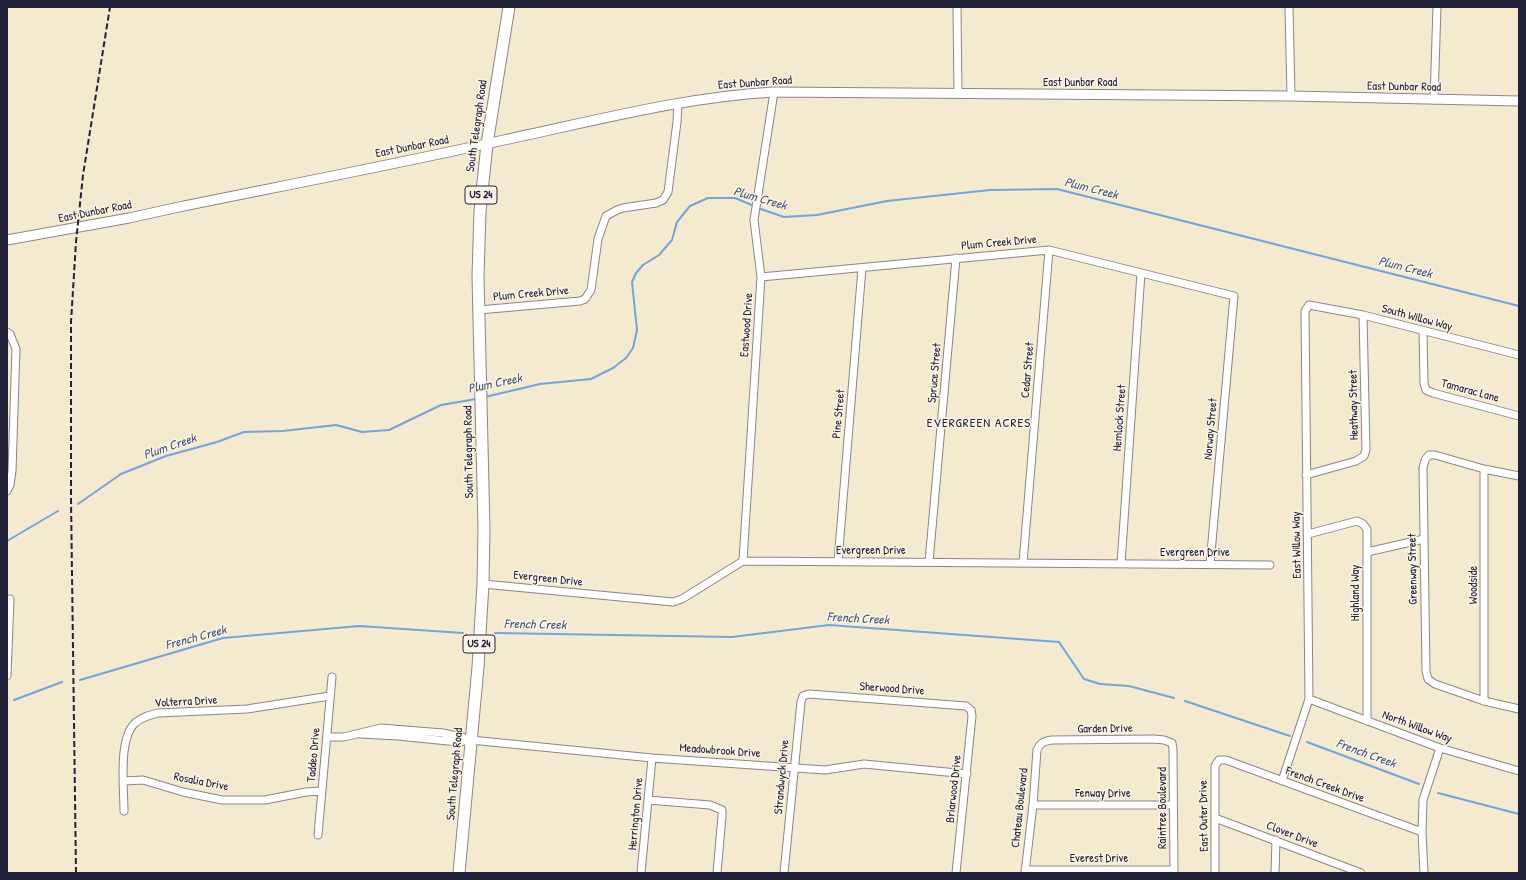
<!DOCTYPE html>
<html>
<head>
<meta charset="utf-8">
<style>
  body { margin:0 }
  #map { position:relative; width:1526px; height:880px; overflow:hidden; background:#f4ead0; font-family:"Patrick Hand",sans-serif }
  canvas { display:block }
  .frame { position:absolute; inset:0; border:8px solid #22223b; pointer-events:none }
</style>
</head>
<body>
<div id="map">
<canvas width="1526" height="880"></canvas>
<div class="frame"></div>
</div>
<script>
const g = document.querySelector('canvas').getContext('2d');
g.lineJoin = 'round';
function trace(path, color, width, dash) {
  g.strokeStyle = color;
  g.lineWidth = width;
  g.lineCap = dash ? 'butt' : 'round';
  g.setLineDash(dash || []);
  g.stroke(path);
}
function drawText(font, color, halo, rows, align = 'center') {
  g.font = font + ' "Patrick Hand",sans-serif';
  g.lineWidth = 3;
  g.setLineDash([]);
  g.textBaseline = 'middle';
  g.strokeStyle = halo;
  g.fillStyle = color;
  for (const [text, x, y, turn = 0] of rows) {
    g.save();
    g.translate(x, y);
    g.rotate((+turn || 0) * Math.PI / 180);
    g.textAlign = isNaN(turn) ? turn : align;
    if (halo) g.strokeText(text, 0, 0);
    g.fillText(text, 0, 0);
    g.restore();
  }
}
const stream = new Path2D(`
  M 758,208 L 784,217 L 817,215 L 887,201 L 990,190 L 1057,189 L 1519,306
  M 485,397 L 540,384 L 591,379 L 613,368 L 626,358 L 633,348 L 637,330 L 632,282 L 636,273 L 643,265 L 659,255 L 672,240 L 677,222 L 690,206 L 708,198 L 735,198 L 754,206
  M 78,504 L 121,474 L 166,456 L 217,442 L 244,432 L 283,431 L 336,425 L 362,432 L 389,430 L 441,405 L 476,399
  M 7,541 L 58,511
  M 495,633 L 732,637 L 829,625 L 1059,642 L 1084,679 L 1100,684 L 1129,686 L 1174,698
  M 80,680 L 223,638 L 359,626 L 463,633
  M 14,700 L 62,682
  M 1185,701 L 1290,736
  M 1307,742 L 1419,784
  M 1438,793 L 1519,814`);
const minor = new Path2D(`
  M 957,7 L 958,94
  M 1289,7 L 1291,96
  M 1434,100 L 1437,7
  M 761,277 L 1049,250 L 1234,296 L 1210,564
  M 479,310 L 580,301 L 585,299 L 591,290 L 598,239 L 606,216 L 617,210 L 623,208 L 656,203 L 663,200 L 668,192 L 677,122 L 678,103
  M 1423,331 L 1424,383 L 1426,390 L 1433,393 L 1519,416
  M 7,332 L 10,334 L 16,349 L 12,471 L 10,485 L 7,491
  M 1306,475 L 1356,461 L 1364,456 L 1366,450 L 1363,315
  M 1519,476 L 1484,469 L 1435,455 L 1429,455 L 1425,460 L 1423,468 L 1426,671 L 1428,679 L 1435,684 L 1484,701 L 1519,709
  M 1308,534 L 1357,521 L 1363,524 L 1367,529 L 1367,721
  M 1367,552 L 1424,539
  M 743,561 L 761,277 L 754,220 L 774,92
  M 838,561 L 862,268
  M 929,562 L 956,258
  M 1023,563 L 1049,250
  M 1121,564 L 1141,273
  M 483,584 L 673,602 L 682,599 L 743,561 L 1270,565
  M 7,676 L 10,599
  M 1309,699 L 1440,748 L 1519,771
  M 1484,701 L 1484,469
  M 360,734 L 398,736 L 458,742 L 471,740 L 652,758 L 825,770 L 864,764 L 967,774
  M 327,737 L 344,737 L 381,728 L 443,733 L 462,737 L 471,740
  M 124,781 L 143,780 L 183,792 L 222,800 L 265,800 L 306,792 L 322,791
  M 1282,781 L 1309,699 L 1305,311 L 1309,305 L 1363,315 L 1519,355
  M 648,800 L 710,805 L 722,810 L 722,816 L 717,873
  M 1033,805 L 1173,805
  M 124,811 C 124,788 118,739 135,723 C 142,717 150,715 158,713 L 247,709 L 330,696
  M 1215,818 L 1361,873
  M 318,835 L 332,677
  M 1025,870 L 1174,870
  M 641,873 L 652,758
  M 784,873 L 801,702 L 803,696 L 809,694 L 966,706 L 971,710 L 972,716 L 956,873
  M 1025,873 L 1033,805 L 1037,750 C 1040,743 1044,741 1052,740 L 1154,739 L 1164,740 L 1172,743 L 1173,749 L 1174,873
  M 1215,873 L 1215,766 L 1219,760 L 1226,760 L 1422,832
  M 1275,873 L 1276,840
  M 1424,873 L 1422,832 L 1423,800 L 1440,748`);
const tertiary = new Path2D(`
  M 7,240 L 129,218 L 179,207 C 287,185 396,164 504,140 C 594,121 683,97 774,92 L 1291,96 L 1519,101`);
const primary = new Path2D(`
  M 459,873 L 478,667 L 483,584 L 484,529 L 478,276 L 480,211 L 487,144 L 509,7`);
const rail = new Path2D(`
  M 76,873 L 71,499 L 71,322 L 76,242 L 83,175 L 110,7`);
const shields = [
  [481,195,32],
  [479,644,32]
];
const shieldNames = [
  ["US 24",481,195],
  ["US 24",479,644]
];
const streetNames = [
  ["East Dunbar Road",755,83,-4],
  ["East Dunbar Road",1080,83],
  ["East Dunbar Road",1404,87,1],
  ["South Telegraph Road",477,126,-82],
  ["East Dunbar Road",412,147,-11],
  ["East Dunbar Road",95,212,-11],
  ["Plum Creek Drive",999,243,-5],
  ["Plum Creek Drive",531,294,-5],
  ["South Willow Way",1417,318,15],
  ["Eastwood Drive",747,325,-86],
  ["Cedar Street",1028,370,-85],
  ["Spruce Street",935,373,-85],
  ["Tamarac Lane",1470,391,15],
  ["Heathway Street",1354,405,-91],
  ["Pine Street",839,414,-85],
  ["Hemlock Street",1120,418,-86],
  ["Norway Street",1211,429,-85],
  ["South Telegraph Road",469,452,-91],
  ["East Willow Way",1297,545,-91],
  ["Evergreen Drive",871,551],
  ["Evergreen Drive",1195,553],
  ["Greenway Street",1413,569,-91],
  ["Evergreen Drive",548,579,6],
  ["Woodside",1474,585,-90],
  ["Highland Way",1356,593,-90],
  ["Sherwood Drive",892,689,4],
  ["Volterra Drive",186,702,-3],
  ["North Willow Way",1417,727,20],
  ["Garden Drive",1105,729,-1],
  ["Meadowbrook Drive",720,751,4],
  ["Taddeo Drive",314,755,-85],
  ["South Telegraph Road",455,774,-85],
  ["Strandwyck Drive",782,777,-85],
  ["Rosalia Drive",201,782,11],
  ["French Creek Drive",1325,785,20],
  ["Briarwood Drive",954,789,-84],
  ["Fenway Drive",1103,794],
  ["Chateau Boulevard",1020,808,-84],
  ["Raintree Boulevard",1163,808,-90],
  ["Herrington Drive",636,814,-85],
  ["East Outer Drive",1204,816,-91],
  ["Clover Drive",1292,835,21],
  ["Everest Drive",1099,859]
];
const waterNames = [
  ["Plum Creek",1091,189,14],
  ["Plum Creek",760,199,16],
  ["Plum Creek",1405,268,14],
  ["Plum Creek",495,384,-12],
  ["Plum Creek",170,447,-19],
  ["French Creek",858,619,3],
  ["French Creek",535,625,1],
  ["French Creek",196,638,-15],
  ["French Creek",1366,754,20]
];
const neighbourhoodNames = [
  ["EVERGREEN ACRES",979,424]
];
trace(stream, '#71a5dd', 2);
trace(minor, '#8b8686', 9);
trace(tertiary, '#8b8686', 11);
trace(primary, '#8b8686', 13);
trace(minor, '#fff', 7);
trace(tertiary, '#fff', 9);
trace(primary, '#fff', 11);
trace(rail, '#22223b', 2, [6, 3]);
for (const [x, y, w] of shields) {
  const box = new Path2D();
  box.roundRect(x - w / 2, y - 9, w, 18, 3);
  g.fillStyle = '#fcf5e5';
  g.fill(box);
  trace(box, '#22223b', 1);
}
drawText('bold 11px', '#22223b', null, shieldNames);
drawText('12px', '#22223b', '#fcf5e5', streetNames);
drawText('italic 13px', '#42567c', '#fcf5e5', waterNames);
g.letterSpacing = '1px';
drawText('13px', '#22223b', '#fcf5e5', neighbourhoodNames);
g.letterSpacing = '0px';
</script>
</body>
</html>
